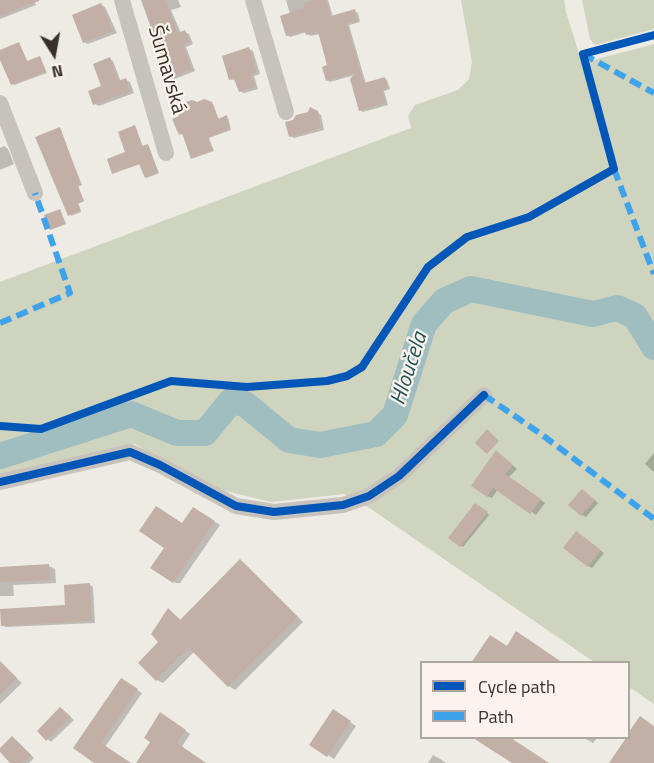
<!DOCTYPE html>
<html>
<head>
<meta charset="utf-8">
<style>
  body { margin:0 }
  #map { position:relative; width:654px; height:763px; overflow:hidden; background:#eeeae4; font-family:"Titillium Web",sans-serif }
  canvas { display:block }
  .legend { position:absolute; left:420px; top:661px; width:210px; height:78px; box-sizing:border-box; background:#faf4ec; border:2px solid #ada69e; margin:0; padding:8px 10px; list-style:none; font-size:18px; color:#39302a }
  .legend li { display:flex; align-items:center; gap:12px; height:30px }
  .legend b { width:30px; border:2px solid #ada69e }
  .north { position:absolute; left:24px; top:24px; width:60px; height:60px; -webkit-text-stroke:4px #faf4ec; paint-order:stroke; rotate:169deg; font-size:16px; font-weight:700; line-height:24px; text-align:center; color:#39302a }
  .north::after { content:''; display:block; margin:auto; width:21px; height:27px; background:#39302a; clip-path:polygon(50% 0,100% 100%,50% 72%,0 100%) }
</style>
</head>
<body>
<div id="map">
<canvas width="654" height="763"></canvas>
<ul class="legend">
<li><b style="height:8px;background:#0057b8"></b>Cycle path</li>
<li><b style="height:8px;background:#3fa3eb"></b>Path</li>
</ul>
<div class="north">N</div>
</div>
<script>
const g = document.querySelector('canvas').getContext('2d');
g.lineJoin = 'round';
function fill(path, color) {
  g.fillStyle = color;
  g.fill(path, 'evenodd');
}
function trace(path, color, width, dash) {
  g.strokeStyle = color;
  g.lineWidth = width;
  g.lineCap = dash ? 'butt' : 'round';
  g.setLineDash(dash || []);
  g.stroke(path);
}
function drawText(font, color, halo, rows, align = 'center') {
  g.font = font + ' "Titillium Web",sans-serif';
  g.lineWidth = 4.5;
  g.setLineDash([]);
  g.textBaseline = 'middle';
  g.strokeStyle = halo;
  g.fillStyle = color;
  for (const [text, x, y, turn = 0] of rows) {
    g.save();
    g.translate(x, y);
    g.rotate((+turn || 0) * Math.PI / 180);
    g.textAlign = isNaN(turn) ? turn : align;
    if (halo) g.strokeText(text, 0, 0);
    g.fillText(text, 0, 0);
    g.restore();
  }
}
const green = new Path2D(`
  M 461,0 L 564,0 L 566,12 L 582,63 L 654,44 L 654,704 L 629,687 L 628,662 L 594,662 L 371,509 L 344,494 L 271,502 L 201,485 L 135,444 L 0,476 L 0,282 L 411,128 L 408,116 L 415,105 L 458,90 L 469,79 L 472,62 Z
  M 582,0 L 654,0 L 654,29 L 595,45 L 590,39 Z`);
const shadow = new Path2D(`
  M 0,0 L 34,0 L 36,5 L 0,19 Z
  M 146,0 L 178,0 L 181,7 L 171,10 L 181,33 L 185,32 L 189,34 L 193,44 L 186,47 L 195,71 L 175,79 L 165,76 L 164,58 Z
  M 286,0 L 328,0 L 333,17 L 354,11 L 358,13 L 360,22 L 349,25 L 366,84 L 384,78 L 387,80 L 390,89 L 384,91 L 388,105 L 363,112 L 360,110 L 355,75 L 330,82 L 327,80 L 329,66 L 320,34 L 310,36 L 307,32 L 290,37 L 287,35 L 290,14 Z
  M 101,5 L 105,7 L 117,33 L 88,44 L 84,42 Z
  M 19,44 L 28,62 L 40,57 L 47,73 L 14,85 L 13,84 Z
  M 249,49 L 253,51 L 260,74 L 254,76 L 258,89 L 244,93 L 240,91 L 237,81 L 230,79 Z
  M 109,59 L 113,61 L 121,82 L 126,80 L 130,82 L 134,93 L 99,106 L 95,104 L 103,87 Z
  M 204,100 L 213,104 L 219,120 L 228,118 L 231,130 L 209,138 L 214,151 L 194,158 L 184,134 L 180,134 L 197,103 Z
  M 311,109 L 321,115 L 324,130 L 294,138 L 290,136 L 294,121 L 309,113 Z
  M 136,128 L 143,147 L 149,147 L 159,173 L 147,178 L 141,164 L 113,173 L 127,153 Z
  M 60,129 L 82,185 L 78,187 L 84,201 L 78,204 L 81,212 L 71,216 Z
  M 4,146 L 8,149 L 14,164 L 0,170 L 0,148 Z
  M 497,452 L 517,469 L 509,477 L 545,503 L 536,515 L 498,489 L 492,498 L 487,496 Z
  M 654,453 L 654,472 L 645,464 Z
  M 586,493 L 598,503 L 586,517 L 582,515 Z
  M 478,506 L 489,515 L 463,547 L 450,538 Z
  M 193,509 L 220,525 L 180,583 L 176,583 L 170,579 Z
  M 580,535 L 604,553 L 592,568 L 588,566 Z
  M 240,561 L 246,565 L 303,622 L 235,690 L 229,686 L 195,651 L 163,683 L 157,680 L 161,642 L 169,610 L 182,621 Z
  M 49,566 L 55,569 L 56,583 L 13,585 L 14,596 L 0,596 L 0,568 Z
  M 90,585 L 93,587 L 95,623 L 6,627 L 2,625 L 66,607 Z
  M 1,664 L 22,683 L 0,704 L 0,665 Z
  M 127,683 L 142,693 L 105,747 L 129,763 L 97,763 L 75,748 Z
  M 64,711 L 74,720 L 51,742 L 39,731 Z
  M 339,715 L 356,726 L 334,759 L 328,755 Z
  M 166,718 L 190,734 L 181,748 L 204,763 L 138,763 Z
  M 584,738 L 597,738 L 593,743 Z
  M 16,740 L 34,758 L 29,763 L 13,763 L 0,750 Z
  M 433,755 L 440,759 L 446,763 L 428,763 Z`);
const river = new Path2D(`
  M 0,456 L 131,414 L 177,433 L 205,433 L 231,401 L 245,404 L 289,440 L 320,445 L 376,434 L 395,415 L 424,324 L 444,301 L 471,289 L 593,314 L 617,308 L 635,316 L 654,347`);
const building = new Path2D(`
  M 0,0 L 39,0 L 39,1 L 0,16 Z
  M 141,0 L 165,0 L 178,33 L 185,30 L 190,42 L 183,45 L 192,69 L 170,77 L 169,75 L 164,77 L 157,60 L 162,58 Z
  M 314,0 L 326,0 L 331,16 L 355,9 L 358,21 L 347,24 L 364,83 L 385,77 L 388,88 L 382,90 L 386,103 L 359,111 L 350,79 L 355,73 L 326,81 L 322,67 L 327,65 L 318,32 L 306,35 L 305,31 L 286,36 L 280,16 L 304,8 L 303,3 Z
  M 101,3 L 113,31 L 83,43 L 72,15 Z
  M 19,42 L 27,61 L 40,56 L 46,72 L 11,85 L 0,60 L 0,50 Z
  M 249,47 L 257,72 L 251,74 L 255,87 L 239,92 L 234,79 L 229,80 L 222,56 Z
  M 110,57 L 118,81 L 126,78 L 131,91 L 93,105 L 88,91 L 101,86 L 93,64 Z
  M 204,99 L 212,102 L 218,119 L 227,115 L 230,129 L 208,138 L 213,150 L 191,159 L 182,133 L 179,135 L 172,119 L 179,116 L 177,112 L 182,110 L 185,102 L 192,100 L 197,102 Z
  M 310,107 L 318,111 L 321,128 L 289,137 L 285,122 L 293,120 L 296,115 L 308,112 Z
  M 135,125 L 142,146 L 148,144 L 158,173 L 145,178 L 139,164 L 112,174 L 107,159 L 125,152 L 118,132 Z
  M 60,127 L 81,185 L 78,186 L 84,201 L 78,203 L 81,211 L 68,216 L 35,137 Z
  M 60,209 L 66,224 L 50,230 L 44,215 Z
  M 487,429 L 499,441 L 487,454 L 475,443 Z
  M 496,450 L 513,465 L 505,474 L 541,499 L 530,514 L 493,488 L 487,497 L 471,486 Z
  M 582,489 L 595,500 L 581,516 L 568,505 Z
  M 475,503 L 488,512 L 460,547 L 448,538 Z
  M 156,506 L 182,523 L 193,507 L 215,521 L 173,583 L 150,568 L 164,548 L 139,531 Z
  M 576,531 L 601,550 L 588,567 L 563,548 Z
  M 240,559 L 298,617 L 228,687 L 189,648 L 156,681 L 138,663 L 158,642 L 151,634 L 168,608 L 180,620 Z
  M 49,564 L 50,580 L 0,582 L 0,567 Z
  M 90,583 L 92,621 L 1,626 L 0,609 L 65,605 L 64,585 Z
  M 516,631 L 563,663 L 471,663 L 490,635 L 507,646 Z
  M 0,661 L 17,678 L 0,695 Z
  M 121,678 L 138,689 L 101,743 L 131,763 L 94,763 L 73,748 Z
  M 60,707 L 71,717 L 46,741 L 37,731 Z
  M 333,709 L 351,721 L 327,757 L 309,745 Z
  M 160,712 L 186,730 L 177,743 L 206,763 L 136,763 L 150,742 L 144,738 Z
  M 640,716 L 654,726 L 654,763 L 609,763 L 626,738 L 628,738 L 628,733 Z
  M 12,736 L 31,755 L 23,763 L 10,763 L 0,752 L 0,748 Z
  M 473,738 L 511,738 L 549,763 L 512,763 Z`);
const street = new Path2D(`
  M 122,0 L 166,153
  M 253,0 L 286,112
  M 0,103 L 35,193
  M 0,482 L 130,452 L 160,465 L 236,506 L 274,512 L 343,505 L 369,496 L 399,476 L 484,395`);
const quiet = new Path2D(`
  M 583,54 L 654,93
  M 614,169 L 654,274
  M 0,323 L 70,293 L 35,193
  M 484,395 L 541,434 L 654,519`);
const cycleway = new Path2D(`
  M 0,426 L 41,429 L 171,381 L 247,387 L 327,381 L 347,376 L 362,367 L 428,267 L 467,237 L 529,217 L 614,169 L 583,54 L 654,35
  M 0,482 L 130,452 L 160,465 L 236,506 L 274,512 L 343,505 L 369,496 L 399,476 L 484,395`);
const streetNames = [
  ["Šumavská",166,70,74]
];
const waterNames = [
  ["Hloučela",410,369,-72]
];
fill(green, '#cfd4be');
fill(shadow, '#0003');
trace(river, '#a0bec0', 26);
fill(building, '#c2b0a6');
trace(street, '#c8c2bc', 16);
trace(quiet, '#3fa3eb', 6, [12, 6]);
trace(cycleway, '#0057b8', 8);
drawText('21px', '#39302a', '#faf4ec', streetNames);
drawText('italic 22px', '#20545b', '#faf4ec', waterNames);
</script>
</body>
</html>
